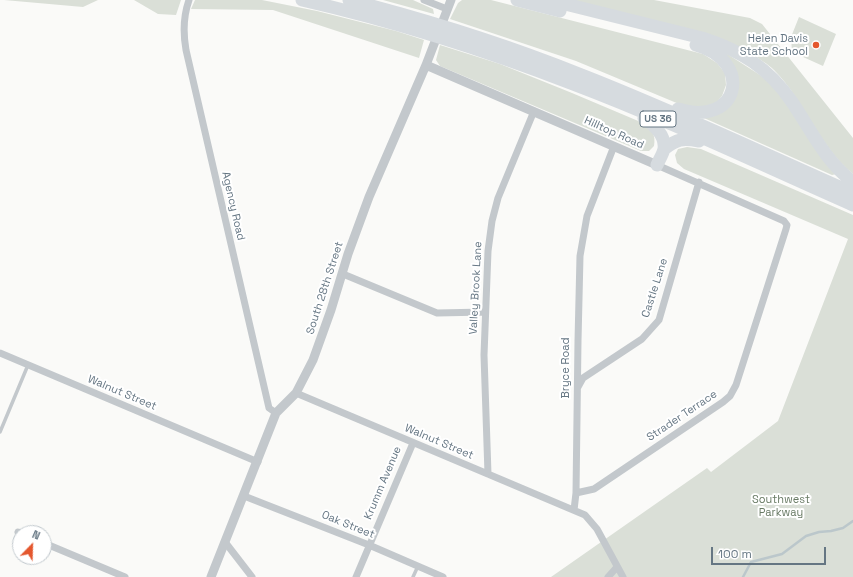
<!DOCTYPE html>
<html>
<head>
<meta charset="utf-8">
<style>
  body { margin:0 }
  #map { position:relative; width:853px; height:577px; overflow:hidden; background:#fafaf8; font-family:"Space Grotesk",sans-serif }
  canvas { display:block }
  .north { position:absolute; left:12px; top:525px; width:40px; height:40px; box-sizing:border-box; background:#fff; border:1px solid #c1c8cd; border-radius:50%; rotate:23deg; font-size:11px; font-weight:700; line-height:16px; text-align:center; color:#657683 }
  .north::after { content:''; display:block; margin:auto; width:14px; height:18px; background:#e4572e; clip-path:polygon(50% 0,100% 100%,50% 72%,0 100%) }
  .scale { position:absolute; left:711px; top:547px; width:115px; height:18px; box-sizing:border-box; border:2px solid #657683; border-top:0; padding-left:5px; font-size:12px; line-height:14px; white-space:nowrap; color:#657683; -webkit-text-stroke:3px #fff; paint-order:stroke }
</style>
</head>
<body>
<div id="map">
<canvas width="853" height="577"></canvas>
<div class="north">N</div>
<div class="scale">100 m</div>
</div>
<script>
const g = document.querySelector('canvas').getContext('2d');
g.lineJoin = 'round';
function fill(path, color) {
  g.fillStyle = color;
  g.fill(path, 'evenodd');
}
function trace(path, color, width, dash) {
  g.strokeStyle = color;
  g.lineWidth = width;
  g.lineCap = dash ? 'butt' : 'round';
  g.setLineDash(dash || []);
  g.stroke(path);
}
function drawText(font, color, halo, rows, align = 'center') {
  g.font = font + ' "Space Grotesk",sans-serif';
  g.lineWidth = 4;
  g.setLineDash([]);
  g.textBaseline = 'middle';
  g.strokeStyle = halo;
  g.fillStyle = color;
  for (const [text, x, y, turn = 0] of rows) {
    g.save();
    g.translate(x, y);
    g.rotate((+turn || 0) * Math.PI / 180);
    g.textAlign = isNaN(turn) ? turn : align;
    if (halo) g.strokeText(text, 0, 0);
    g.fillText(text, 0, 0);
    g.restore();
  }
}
const green = new Path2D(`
  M 4,0 L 98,0 L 83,7 Z
  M 134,0 L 181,0 L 176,15 L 158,14 Z
  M 195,0 L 262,0 L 317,11 L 396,31 L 424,40 L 419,58 L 273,10 L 191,9 Z
  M 383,0 L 413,0 L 433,9 L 434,14 Z
  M 462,0 L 491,0 L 703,54 L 717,63 L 725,73 L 726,85 L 722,96 L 716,103 L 696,109 L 679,104 L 576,61 L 450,19 L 458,3 Z
  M 572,0 L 654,0 L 750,18 L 762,24 L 853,138 L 853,174 C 819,146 805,101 774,70 C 768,64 759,59 752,54 Z
  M 799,17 L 836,34 L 823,66 L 792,52 L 791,37 Z
  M 440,45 L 500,64 L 572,93 L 643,123 C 652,131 656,134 654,146 L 649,151 L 641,151 L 440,66 L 436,60 Z
  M 721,50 L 760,75 L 780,92 L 837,174 L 832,175 L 704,118 L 714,116 L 734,98 L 739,85 L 736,71 Z
  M 687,147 L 701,149 L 853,215 L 853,577 L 551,577 L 707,468 L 711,472 L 778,421 L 848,239 L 684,169 L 677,163 L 675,155 L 678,149 Z`);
const stream = new Path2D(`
  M 743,577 L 751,562 L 782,554 L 806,536 L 819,532 L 831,531 L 843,528 L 853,521`);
const service = new Path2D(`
  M 0,432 L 28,365
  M 413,577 L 418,566`);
const minor = new Path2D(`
  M 189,0 C 183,17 183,33 186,50 L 269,408 L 276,413
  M 424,0 L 447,9
  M 343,274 L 437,313 L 485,312
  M 0,353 L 258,462
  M 578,387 L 583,378 L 642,339 L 659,320 L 699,182
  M 296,393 L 585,515 L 597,529 L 623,577
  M 488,474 L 484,355 L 488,251 L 492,221 L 498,198 L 534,111
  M 576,493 L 594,489 L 723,402 L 730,396 L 736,385 L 786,229 L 787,225 L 784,221 L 657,165
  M 244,496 L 369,545 L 443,577
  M 574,510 L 576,493 L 578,341 L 580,256 L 587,216 L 614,146
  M 18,532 L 21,533
  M 225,542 L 252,577
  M 44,543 L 125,577
  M 356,577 L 413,443
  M 608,577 L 617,567`);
const tertiary = new Path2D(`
  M 426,65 L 657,165
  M 211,577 L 276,413 L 296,393 L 313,360 L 331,310 L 348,254 L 369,197 L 426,65 L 451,0`);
const motorway = new Path2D(`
  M 302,0 C 394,21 485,50 573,84 C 668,120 760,164 853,205
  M 349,0 C 427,20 504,44 579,74 C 672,110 762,153 853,193
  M 517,0 L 560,11
  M 549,0 L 702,38 C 740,50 769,68 792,102 C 811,130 825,161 853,182
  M 678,109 C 740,128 754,61 696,45
  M 644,118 C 654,125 666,135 664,149 C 663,154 659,160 657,165
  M 664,149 C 677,139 682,138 699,141`);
const markers = [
  [816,45,4,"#e4572e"]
];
const shields = [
  [658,119,36]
];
const shieldNames = [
  ["US 36",658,119]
];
const poiNames = [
  ["Helen Davis",808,39],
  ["State School",808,52]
];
const streetNames = [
  ["Hilltop Road",614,133,24],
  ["Agency Road",233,206,77],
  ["South 28th Street",325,288,-72],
  ["Valley Brook Lane",476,288,-87],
  ["Castle Lane",655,288,-72],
  ["Bryce Road",566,368,-90],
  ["Walnut Street",122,393,23],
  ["Strader Terrace",682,416,-34],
  ["Walnut Street",439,442,23],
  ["Krumm Avenue",383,483,-67],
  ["Oak Street",348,525,22]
];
const parkNames = [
  ["Southwest",781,500],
  ["Parkway",781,513]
];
fill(green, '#dadfd7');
trace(stream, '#bbc7cb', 2.5);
trace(service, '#c3c8cc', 3.5);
trace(minor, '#c3c8cc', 7);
trace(tertiary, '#c3c8cc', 9);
trace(motorway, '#d6dbdf', 13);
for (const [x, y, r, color] of markers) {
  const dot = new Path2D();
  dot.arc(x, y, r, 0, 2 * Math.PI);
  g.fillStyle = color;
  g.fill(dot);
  trace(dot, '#fff', 1.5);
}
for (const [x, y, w] of shields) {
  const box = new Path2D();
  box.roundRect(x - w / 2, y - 8, w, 16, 3);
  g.fillStyle = '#fff';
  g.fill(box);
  trace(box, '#657683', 1);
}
drawText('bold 10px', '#657683', null, shieldNames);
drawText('11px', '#657683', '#fff', poiNames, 'right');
drawText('11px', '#657683', '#fff', streetNames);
drawText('11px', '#687a64', '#fff', parkNames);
</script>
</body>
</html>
